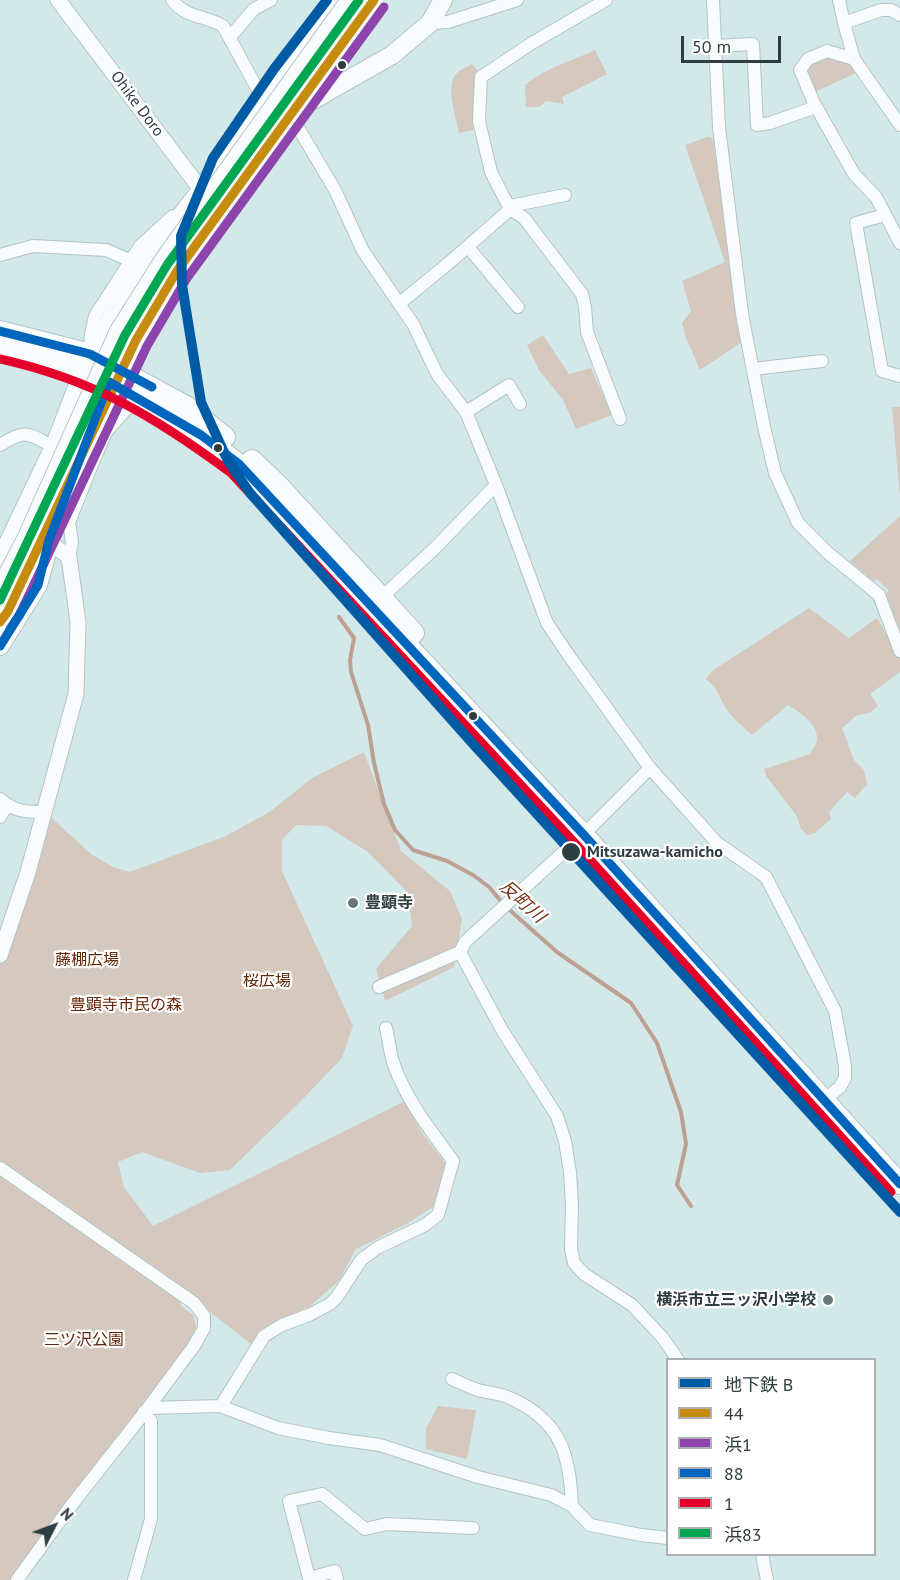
<!DOCTYPE html>
<html>
<head>
<meta charset="utf-8">
<style>
  body { margin:0 }
  #map { position:relative; width:900px; height:1580px; overflow:hidden; background:#d3e9e9; font-family:"PT Sans","Noto Sans JP",sans-serif }
  canvas { display:block }
  .legend { position:absolute; left:666px; top:1358px; width:210px; height:198px; box-sizing:border-box; background:#fff; border:2px solid #abb1b2; margin:0; padding:8px 10px; list-style:none; font-size:18px; color:#2e3d3f }
  .legend li { display:flex; align-items:center; gap:12px; height:30px }
  .legend b { width:30px; border:2px solid #abb1b2 }
  .north { position:absolute; left:24px; top:1496px; width:60px; height:60px; -webkit-text-stroke:4px #fff; paint-order:stroke; rotate:48deg; font-size:16px; font-weight:700; line-height:24px; text-align:center; color:#2e3d3f }
  .north::after { content:''; display:block; margin:auto; width:21px; height:27px; background:#2e3d3f; clip-path:polygon(50% 0,100% 100%,50% 72%,0 100%) }
  .scale { position:absolute; left:681px; top:36px; width:100px; height:27px; box-sizing:border-box; border:3px solid #2e3d3f; border-top:0; padding-left:8px; font-size:18px; line-height:21px; white-space:nowrap; color:#2e3d3f; -webkit-text-stroke:4px #fff; paint-order:stroke }
</style>
</head>
<body>
<div id="map">
<canvas width="900" height="1580"></canvas>
<ul class="legend">
<li><b style="height:8px;background:#005ba5"></b>地下鉄 B</li>
<li><b style="height:8px;background:#c58c10"></b>44</li>
<li><b style="height:8px;background:#8e44ad"></b>浜1</li>
<li><b style="height:8px;background:#0065bd"></b>88</li>
<li><b style="height:8px;background:#e4002b"></b>1</li>
<li><b style="height:8px;background:#00a651"></b>浜83</li>
</ul>
<div class="north">N</div>
<div class="scale">50 m</div>
</div>
<script>
const g = document.querySelector('canvas').getContext('2d');
g.lineJoin = 'round';
function fill(path, color) {
  g.fillStyle = color;
  g.fill(path, 'evenodd');
}
function trace(path, color, width, dash) {
  g.strokeStyle = color;
  g.lineWidth = width;
  g.lineCap = dash ? 'butt' : 'round';
  g.setLineDash(dash || []);
  g.stroke(path);
}
function drawText(font, color, halo, rows, align = 'center') {
  g.font = font + ' "PT Sans","Noto Sans JP",sans-serif';
  g.lineWidth = 4.5;
  g.setLineDash([]);
  g.textBaseline = 'middle';
  g.strokeStyle = halo;
  g.fillStyle = color;
  for (const [text, x, y, turn = 0] of rows) {
    g.save();
    g.translate(x, y);
    g.rotate((+turn || 0) * Math.PI / 180);
    g.textAlign = isNaN(turn) ? turn : align;
    if (halo) g.strokeText(text, 0, 0);
    g.fillText(text, 0, 0);
    g.restore();
  }
}
const green = new Path2D(`
  M 595,50 L 607,74 L 562,97 L 564,104 L 546,101 L 539,107 L 526,107 L 525,85 C 545,68 572,61 595,50 Z
  M 824,57 C 838,58 850,59 856,73 L 815,92 L 806,72 L 810,63 Z
  M 472,64 L 480,73 L 475,78 L 473,118 L 474,130 L 459,133 C 456,117 448,94 453,79 C 456,71 465,68 472,64 Z
  M 707,137 L 713,138 L 742,342 L 700,370 L 686,338 L 682,323 L 691,311 L 682,281 L 725,262 L 685,145 Z
  M 543,335 L 569,374 L 591,368 L 612,415 L 576,429 L 563,400 L 539,370 L 527,345 Z
  M 892,407 L 900,407 L 900,497 Z
  M 900,516 L 900,629 L 885,594 L 889,591 L 877,579 L 873,581 L 850,561 Z
  M 809,608 L 849,638 L 877,618 L 900,658 L 900,672 L 870,694 L 878,706 L 869,713 L 857,715 L 842,728 L 854,760 L 864,770 L 867,784 L 855,798 L 847,792 L 829,812 L 831,819 L 815,833 L 808,835 L 801,829 L 796,815 L 766,776 L 764,769 L 810,754 C 812,750 816,745 817,741 C 819,725 800,712 788,705 L 752,735 C 743,726 732,718 725,707 C 718,694 718,689 706,679 L 712,671 Z
  M 364,752 L 401,851 L 450,891 L 462,919 L 454,967 L 385,1001 L 376,969 L 412,926 L 408,893 L 368,852 L 326,826 L 296,825 L 282,840 L 282,871 L 353,1026 L 342,1058 L 300,1102 L 230,1170 L 200,1173 L 142,1152 L 118,1162 L 124,1187 L 153,1226 L 405,1101 L 422,1133 L 446,1164 L 433,1207 L 408,1223 L 356,1249 L 339,1281 L 310,1306 L 269,1325 L 252,1345 L 179,1287 L 181,1306 L 193,1315 L 197,1330 L 191,1338 L 194,1346 L 17,1580 L 0,1580 L 0,955 L 45,812 L 91,854 L 113,867 L 130,872 L 226,836 L 271,811 L 312,778 Z
  M 438,1406 L 476,1410 L 467,1459 L 426,1449 L 426,1428 Z`);
const stream = new Path2D(`
  M 339,617 L 354,638 L 350,660 L 351,672 L 368,725 L 374,763 L 384,804 L 395,830 L 413,850 L 447,861 L 473,875 L 489,887 L 505,906 L 557,952 L 631,1003 L 657,1043 L 681,1112 L 686,1144 L 677,1185 L 691,1206`);
const minor = new Path2D(`
  M 172,0 C 187,19 205,15 223,26 L 264,101 L 267,103
  M 606,0 L 532,43 L 481,77 L 479,121 L 491,172 L 510,209 L 524,218 L 582,294 L 585,307 L 587,332 L 620,419
  M 713,0 L 719,127 L 742,314 L 764,427 L 775,473 L 798,523 L 828,553 L 879,595 L 900,651
  M 839,0 L 844,23
  M 900,15 L 891,10 L 881,10 L 844,23 L 854,59 L 900,125
  M 430,23 L 448,22 L 517,0
  M 230,37 L 254,9 L 271,0
  M 715,46 L 753,44 L 757,125 L 770,123 L 816,107
  M 854,59 L 827,51 L 808,59 L 800,70 L 814,103 L 854,174 L 876,197 L 900,243
  M 286,112 L 290,114 L 335,190 L 363,251 L 413,324 L 437,374 L 466,412 L 496,485 L 547,623 L 567,653 L 650,768 L 717,843 L 766,877 L 835,1011 L 845,1066 L 845,1078 L 840,1087 L 825,1099
  M 885,215 L 856,223 L 882,371 L 900,376
  M 468,247 L 518,307
  M 0,255 L 33,246 L 106,250 L 136,263
  M 400,303 L 450,262 L 515,205 L 565,195
  M 90,350 L 91,334 L 95,316 L 140,246 L 173,216
  M 753,369 L 822,361
  M 466,412 L 509,385 L 520,404
  M 0,445 C 27,428 28,434 54,447
  M 69,557 L 72,542 L 69,522 L 94,460 L 106,432 L 137,397
  M 382,597 L 434,549 L 496,485
  M 650,768 L 591,827 L 465,942 L 460,952 L 502,1030 L 557,1116 L 565,1141 L 570,1172 L 572,1205 L 571,1249 L 574,1263 L 584,1274 L 632,1305 L 662,1337 L 678,1360
  M 0,799 C 14,812 27,812 45,812
  M 0,817 L 7,806
  M 379,987 L 460,952
  M 0,1168 L 194,1303 L 204,1316 L 204,1328 L 194,1346 L 148,1408 L 70,1507 L 17,1580
  M 452,1379 C 461,1383 469,1387 478,1390 C 488,1393 500,1393 510,1398 C 561,1421 570,1454 572,1506
  M 223,1407 L 224,1401 L 264,1336 L 282,1325 L 309,1315 L 330,1304 L 337,1297 L 361,1260 L 377,1248 L 425,1225 L 438,1215 L 453,1161 C 431,1131 407,1101 394,1065 C 390,1054 389,1040 386,1028
  M 148,1408 L 220,1406 L 278,1428 L 329,1438 L 380,1445 L 478,1477 L 551,1495 L 572,1506 L 590,1525 L 641,1535 L 668,1538
  M 762,1554 L 767,1580
  M 134,1580 L 151,1519 L 151,1421 L 144,1412
  M 337,1580 L 335,1571 L 309,1578 L 289,1501 L 322,1494 L 365,1529 L 387,1524 L 473,1528`);
const tertiary = new Path2D(`
  M 58,0 L 208,199
  M 0,955 L 28,872 L 76,694 L 78,622 L 69,557 L 42,537`);
const primary = new Path2D(`
  M 290,113 L 392,55 L 430,23 L 443,0
  M 0,560 L 54,447 L 90,354 L 143,265 L 201,190 L 333,0
  M 0,646 L 38,585 L 53,530`);
const trunk = new Path2D(`
  M 0,331 L 90,354 L 186,406 L 225,437
  M 0,347 C 28,353 58,361 85,371 C 138,391 194,430 239,464 L 583,834 L 900,1184
  M 252,460 L 280,487 L 414,633`);
const primaryBridge = new Path2D(`
  M 0,589 L 27,537 L 119,331 L 165,258 L 350,0
  M 0,622 L 8,611 L 136,340 L 177,271 L 374,0`);
const bus1 = new Path2D(`
  M 0,622 L 8,611 L 136,340 L 177,271 L 374,0`);
const bus2 = new Path2D(`
  M 10,629 L 19,616 L 147,346 L 187,278 L 384,7`);
const bus3 = new Path2D(`
  M 0,331 L 90,354 L 152,387
  M 0,646 L 38,585 L 49,540 L 109,382 L 201,435 L 239,464 L 583,834 L 900,1184`);
const bus4 = new Path2D(`
  M 0,359 C 94,380 154,416 231,473 L 574,842 L 891,1192`);
const bus5 = new Path2D(`
  M 0,600 L 125,335 L 167,265 L 359,0`);
const metro1 = new Path2D(`
  M 327,0 L 274,69 L 213,158 L 181,236 L 182,285 L 201,402 L 228,461 L 250,493 L 474,745 L 900,1212`);
const markers = [
  [342,65,5,"#2e3d3f"],
  [218,448,5,"#2e3d3f"],
  [473,716,5,"#2e3d3f"],
  [571,852,10,"#2e3d3f"],
  [353,903,6,"#68797a"],
  [828,1300,6,"#68797a"]
];
const streetNames = [
  ["Ohike Doro",137,104,53]
];
const stopNames = [
  ["Mitsuzawa-kamicho",587,852]
];
const poiNames = [
  ["豊顕寺",365,903],
  ["横浜市立三ッ沢小学校",816,1300,"right"]
];
const parkNames = [
  ["藤棚広場",87,960],
  ["桜広場",267,981],
  ["豊顕寺市民の森",126,1005],
  ["三ツ沢公園",84,1340]
];
const waterNames = [
  ["反町川",522,902,42]
];
fill(green, '#d4c8bf');
trace(stream, '#bda092', 4);
trace(minor, '#b3c4c4', 14);
trace(tertiary, '#b3c4c4', 17);
trace(primary, '#b3c4c4', 20);
trace(trunk, '#b3c4c4', 22);
trace(minor, '#f8fcfc', 12);
trace(tertiary, '#f8fcfc', 15);
trace(primary, '#f8fcfc', 18);
trace(trunk, '#f8fcfc', 20);
trace(primaryBridge, '#b3c4c4', 20, []);
trace(primaryBridge, '#f8fcfc', 18);
trace(bus1, '#c58c10', 9);
trace(bus2, '#8e44ad', 9);
trace(bus3, '#0065bd', 9);
trace(bus4, '#e4002b', 9);
trace(bus5, '#00a651', 9);
trace(metro1, '#005ba5', 10);
for (const [x, y, r, color] of markers) {
  const dot = new Path2D();
  dot.arc(x, y, r, 0, 2 * Math.PI);
  g.fillStyle = color;
  g.fill(dot);
  trace(dot, '#fff', 2);
}
drawText('16px', '#2e3d3f', '#fff', streetNames);
drawText('bold 16px', '#2e3d3f', '#fff', stopNames, 'left');
drawText('bold 16px', '#2e3d3f', '#fff', poiNames, 'left');
drawText('16px', '#642606', '#fff', parkNames);
drawText('italic 18px', '#733316', '#fff', waterNames);
</script>
</body>
</html>
